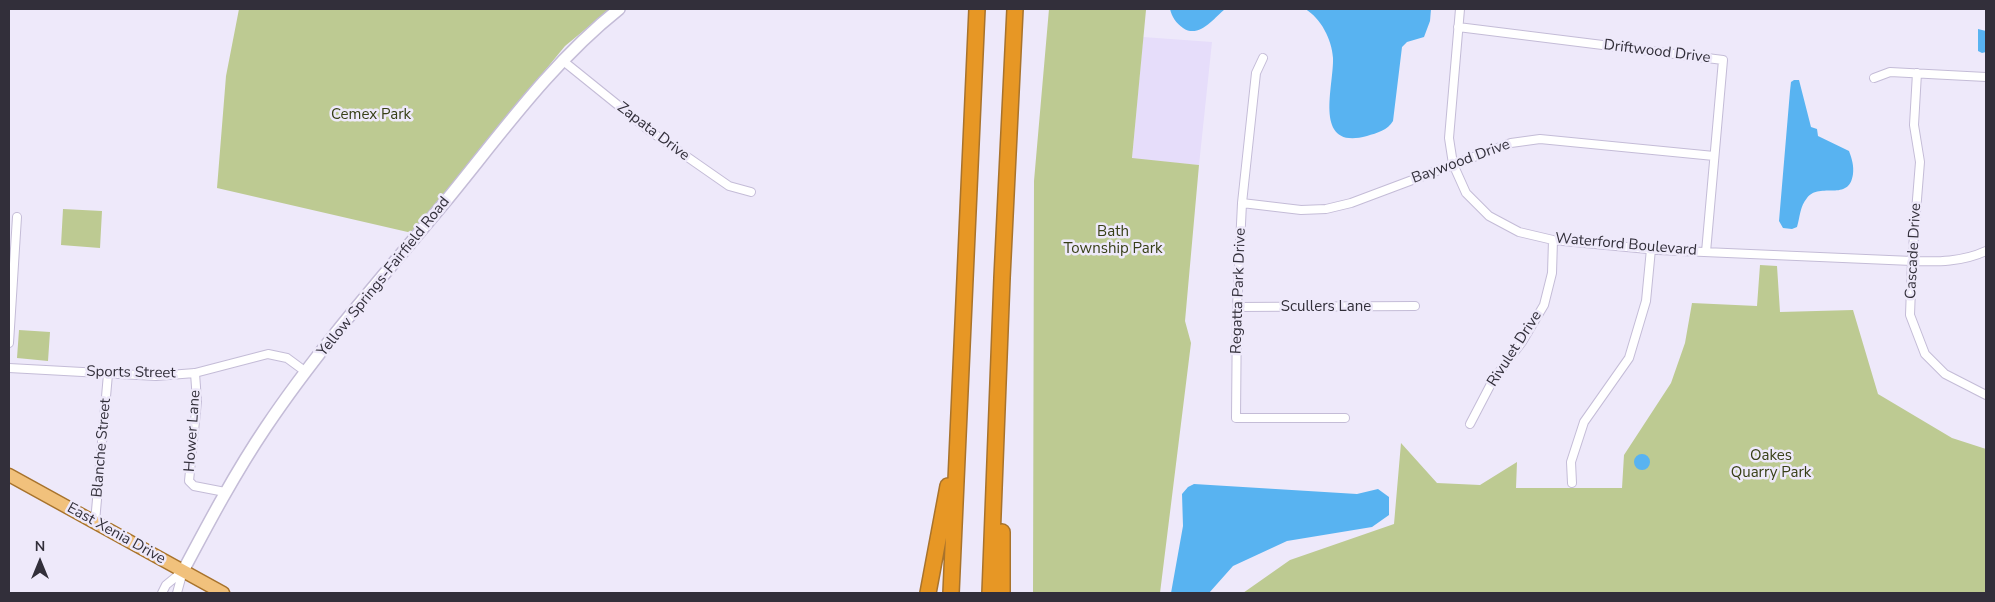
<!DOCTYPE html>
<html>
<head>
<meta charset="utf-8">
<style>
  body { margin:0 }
  #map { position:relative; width:1995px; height:602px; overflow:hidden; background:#eee9fa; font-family:"Nunito Sans",sans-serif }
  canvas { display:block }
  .frame { position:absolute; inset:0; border:10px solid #322f3a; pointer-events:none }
  .north { position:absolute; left:15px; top:537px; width:50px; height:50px; -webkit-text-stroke:4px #eee9fa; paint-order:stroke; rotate:0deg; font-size:14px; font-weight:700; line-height:20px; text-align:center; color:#322f3a }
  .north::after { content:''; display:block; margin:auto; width:18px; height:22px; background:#322f3a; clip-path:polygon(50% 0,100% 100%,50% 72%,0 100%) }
</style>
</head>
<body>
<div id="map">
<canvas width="1995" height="602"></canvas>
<div class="frame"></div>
<div class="north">N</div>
</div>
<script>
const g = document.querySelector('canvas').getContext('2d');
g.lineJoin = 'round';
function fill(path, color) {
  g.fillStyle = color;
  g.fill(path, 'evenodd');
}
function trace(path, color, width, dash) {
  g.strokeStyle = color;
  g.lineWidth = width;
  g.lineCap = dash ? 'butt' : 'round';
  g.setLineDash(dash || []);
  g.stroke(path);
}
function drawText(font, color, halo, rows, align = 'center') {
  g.font = font + ' "Nunito Sans",sans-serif';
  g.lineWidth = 5;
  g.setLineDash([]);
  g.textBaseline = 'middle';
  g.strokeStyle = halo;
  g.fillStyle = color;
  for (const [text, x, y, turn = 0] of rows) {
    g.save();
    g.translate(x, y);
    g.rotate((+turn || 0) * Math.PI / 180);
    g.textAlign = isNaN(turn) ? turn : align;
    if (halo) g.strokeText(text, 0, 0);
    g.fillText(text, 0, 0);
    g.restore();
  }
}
const built = new Path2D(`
  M 1143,37 L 1212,42 L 1199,165 L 1132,159 Z`);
const green = new Path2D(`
  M 239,9 L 610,9 L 565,46 L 412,233 L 217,188 L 226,76 Z
  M 1049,9 L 1146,10 L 1132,158 L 1199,165 L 1185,321 L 1191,343 L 1160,593 L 1033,593 L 1034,181 Z
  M 63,209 L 102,211 L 100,248 L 61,245 Z
  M 1760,265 L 1777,266 L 1780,312 L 1853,310 L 1878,394 L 1952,438 L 1986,449 L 1986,593 L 1243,593 L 1290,560 L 1394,524 L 1401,443 L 1437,483 L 1480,485 L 1517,462 L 1516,488 L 1622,488 L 1624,455 L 1671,383 L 1685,343 L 1692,303 L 1757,306 Z
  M 19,330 L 50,332 L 48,361 L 17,358 Z`);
const water = new Path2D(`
  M 1170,9 L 1225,9 C 1214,18 1199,39 1183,28 C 1176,23 1172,17 1170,9 Z
  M 1305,9 L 1431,9 L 1430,21 L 1424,37 L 1407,42 L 1402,47 L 1393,121 C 1388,130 1377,133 1367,136 C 1312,151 1334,87 1333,58 C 1332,40 1321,18 1305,9 Z
  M 1978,29 L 1986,31 L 1986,52 L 1982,53 L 1978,51 Z
  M 1794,80 L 1799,80 L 1811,127 L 1817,129 L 1818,136 L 1849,151 C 1852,159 1854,166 1853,174 C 1849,203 1820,181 1807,198 C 1800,206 1800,217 1797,227 L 1792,229 L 1783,228 L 1779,221 L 1790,91 L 1791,82 Z
  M1634 462a8 8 0 1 1 16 0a8 8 0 1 1-16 0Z
  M 1194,484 L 1357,494 L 1378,489 L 1389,497 L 1389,515 L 1372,527 L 1287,541 L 1233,566 L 1209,593 L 1171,593 L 1183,526 L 1182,494 L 1188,487 Z`);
const minor = new Path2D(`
  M 1460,9 L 1449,138 L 1453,164 L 1466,193 L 1489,216 L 1519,232 L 1553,240 L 1658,250 L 1912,261 C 1938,262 1962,262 1986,251
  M 1458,27 L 1723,60 L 1706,252
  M 1263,58 L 1256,73 L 1242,203 L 1237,307 L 1236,418 L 1345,418
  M 562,60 L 650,131 L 729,186 L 751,192
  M 1917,73 L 1914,125 L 1920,162 L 1912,261 L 1910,315 L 1925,354 L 1945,374 L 1986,395
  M 1874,78 L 1890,72 L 1986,77
  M 1242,203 L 1301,210 L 1326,209 L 1351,203 L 1511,143 L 1540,139 L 1714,156
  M 1237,307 L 1415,306
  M 9,343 L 17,217
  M 9,368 L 156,376 L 195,373 L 268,354 L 287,358 L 306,372
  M 195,373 L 197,401 L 189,481 L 194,486 L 225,492
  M 1470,424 L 1493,380 L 1522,342 L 1544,305 L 1552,273 L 1553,240
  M 1572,483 L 1571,462 L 1584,422 L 1629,358 L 1646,301 L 1651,249
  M 95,522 L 108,374
  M 162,593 L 166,585 L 183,571
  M 177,593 L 183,571`);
const secondary = new Path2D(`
  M 183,571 C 209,522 235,473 266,427 C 319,348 384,275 445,202 C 500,135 551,63 619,9`);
const primary = new Path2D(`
  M 9,475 L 223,593`);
const motorway = new Path2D(`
  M 1002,532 L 1002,593
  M 928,593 L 948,486
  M 951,593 L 977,9
  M 990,593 L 1002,278 L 1015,9`);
const streetNames = [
  ["Driftwood Drive",1657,52,7],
  ["Zapata Drive",653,132,37],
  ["Baywood Drive",1461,162,-20],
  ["Waterford Boulevard",1626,245,5],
  ["Cascade Drive",1914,251,-87],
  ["Yellow Springs-Fairfield Road",384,277,-51],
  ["Regatta Park Drive",1239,291,-88],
  ["Scullers Lane",1326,307],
  ["Rivulet Drive",1515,349,-57],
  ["Sports Street",131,373,1],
  ["Hower Lane",193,431,-86],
  ["Blanche Street",102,448,-85],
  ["East Xenia Drive",116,534,29]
];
const parkNames = [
  ["Cemex Park",371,115],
  ["Bath",1113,232],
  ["Township Park",1113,249],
  ["Oakes",1771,456],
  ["Quarry Park",1771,473]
];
fill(built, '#e6ddfa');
fill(green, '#bdca92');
fill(water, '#58b3f1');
trace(minor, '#c4bcd7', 10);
trace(secondary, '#c4bcd7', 14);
trace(primary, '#a8732c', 15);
trace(motorway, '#a8732c', 18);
trace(minor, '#fff', 8);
trace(secondary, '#fff', 11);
trace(primary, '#f1c17c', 12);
trace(motorway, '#e79725', 15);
drawText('15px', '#322f3a', '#eee9fa', streetNames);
drawText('15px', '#373f16', '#eee9fa', parkNames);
</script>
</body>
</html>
